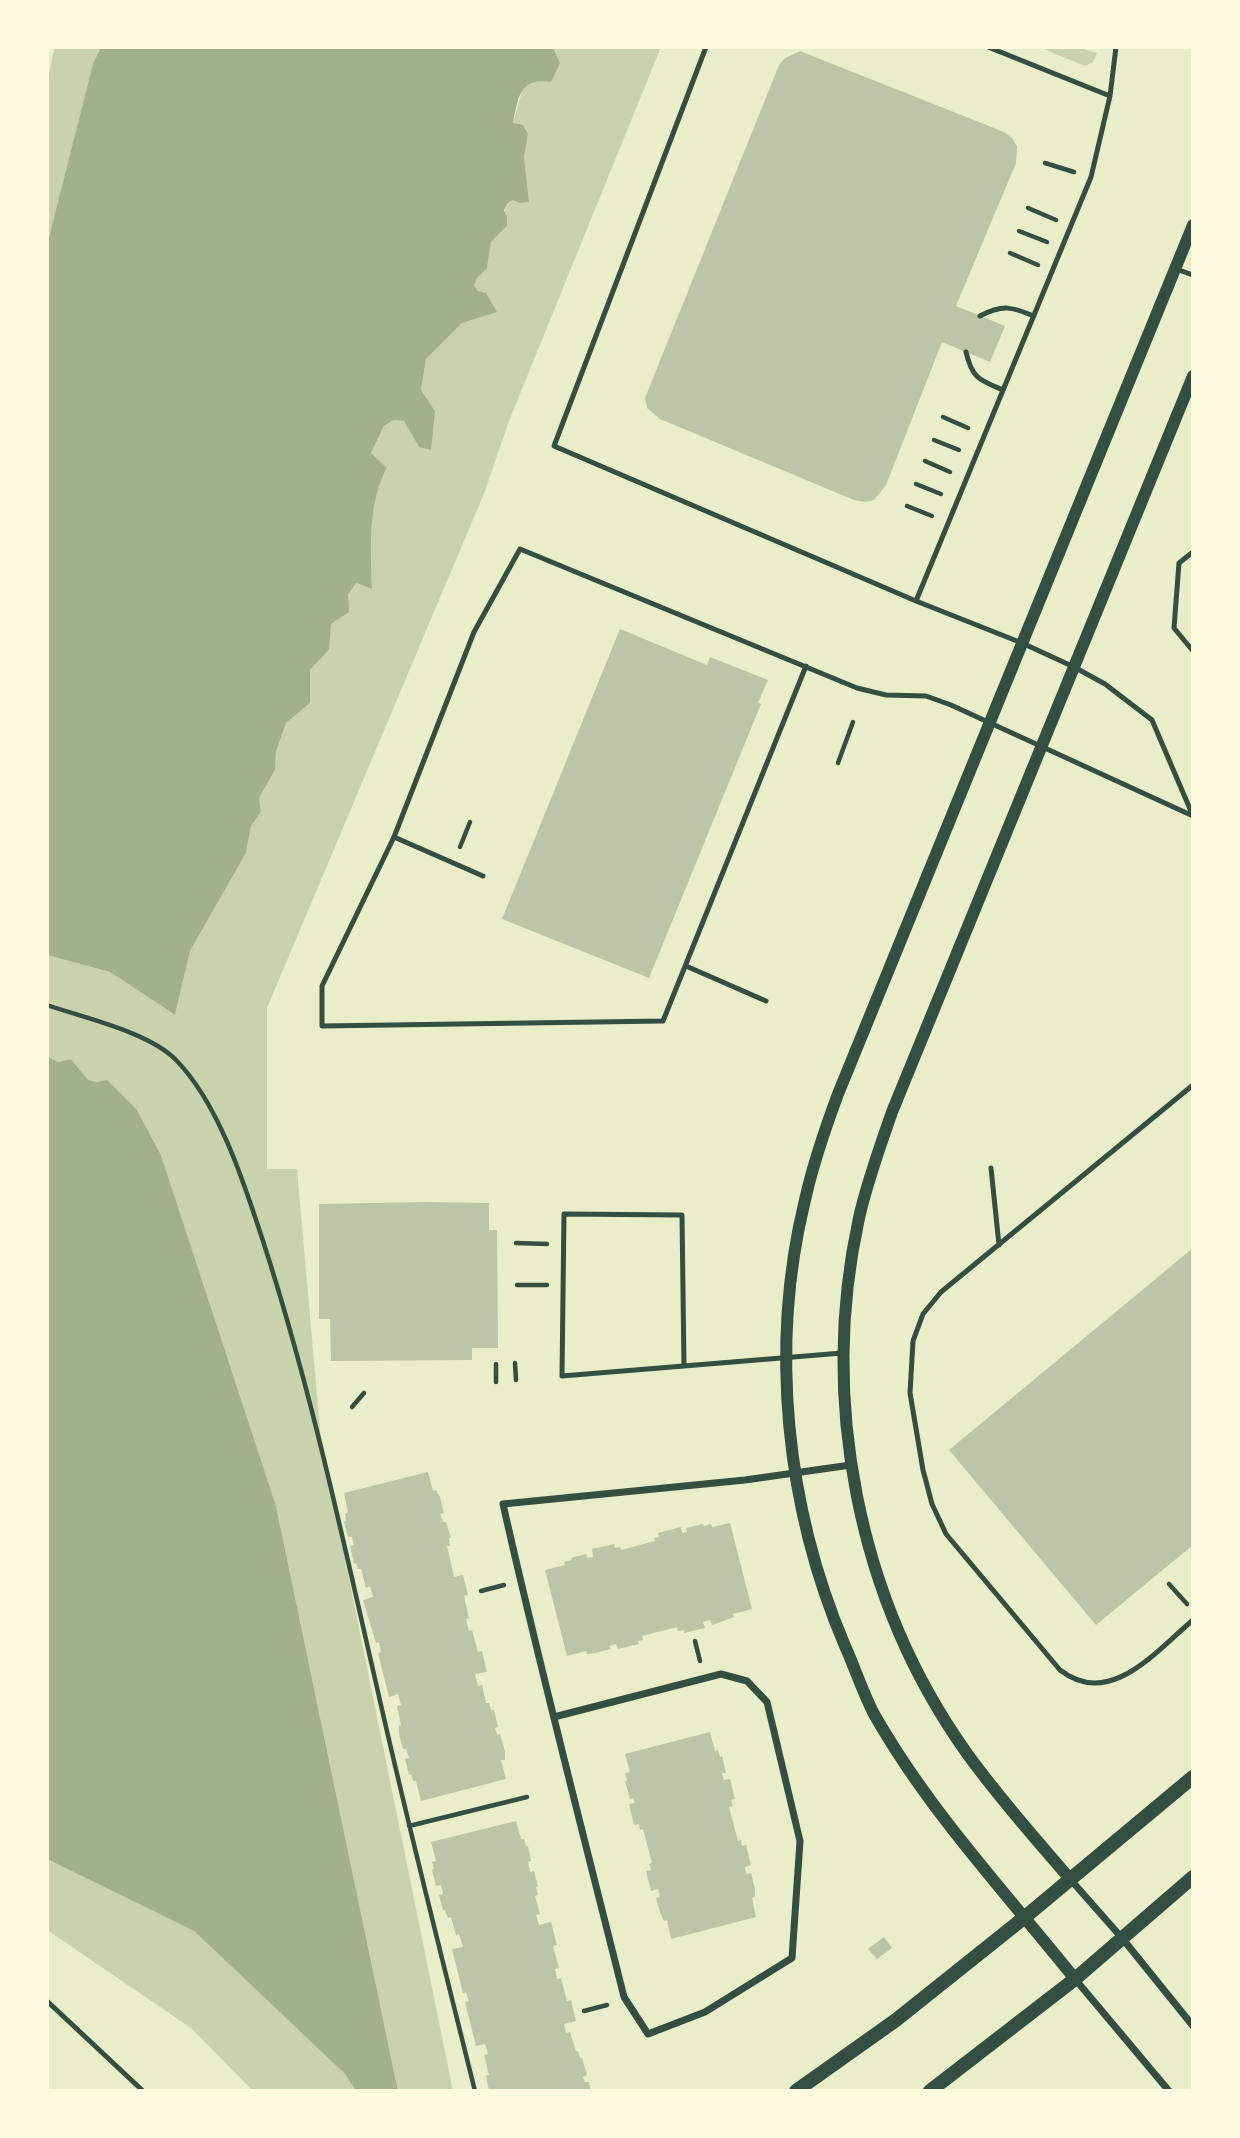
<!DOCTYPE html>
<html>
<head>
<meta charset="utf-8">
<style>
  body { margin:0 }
  #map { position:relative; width:1240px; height:2138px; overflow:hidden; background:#e9edc9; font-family:"Source Sans 3",sans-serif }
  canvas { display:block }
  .frame { position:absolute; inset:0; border:49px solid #fefae0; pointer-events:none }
</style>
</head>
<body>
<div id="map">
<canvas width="1240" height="2138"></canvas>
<div class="frame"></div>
</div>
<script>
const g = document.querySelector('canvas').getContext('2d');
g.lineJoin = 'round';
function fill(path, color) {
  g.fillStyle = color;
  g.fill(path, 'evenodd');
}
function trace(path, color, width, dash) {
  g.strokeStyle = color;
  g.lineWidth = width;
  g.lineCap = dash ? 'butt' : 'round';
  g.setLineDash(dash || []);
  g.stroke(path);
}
const green = new Path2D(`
  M 55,47 L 101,47 L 93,65 L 47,245 L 47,82 Z
  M 553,47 L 661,47 L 509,421 L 485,491 L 267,1008 L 267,1169 L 297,1169 L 321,1441 L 453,2091 L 398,2091 L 276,1506 L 161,1155 L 137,1110 L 97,1082 L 88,1080 L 71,1059 L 58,1062 L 47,1056 L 47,955 L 110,972 L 175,1015 L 190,951 L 246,853 L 251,826 L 261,812 L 259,798 L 275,770 L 276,752 L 286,723 L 310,703 L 310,670 L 329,651 L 330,624 L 356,583 L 372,589 C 371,548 367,505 387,469 L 371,453 L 384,426 L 394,420 L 404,421 L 419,447 L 435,411 L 421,390 L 426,359 L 462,323 L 478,291 L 474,285 L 477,278 L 487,268 L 491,242 L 507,226 C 505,215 502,207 513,200 L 529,202 L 524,157 L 528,134 L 513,123 L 523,88 L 560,63 Z
  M 1039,47 L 1076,47 L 1097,53 L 1093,62 L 1085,66 Z
  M 47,1859 L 194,1931 L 345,2074 L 356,2091 L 253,2091 L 191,2028 L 47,1930 Z`);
const water = new Path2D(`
  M 101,47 L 553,47 L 560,63 L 551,82 C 520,77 518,97 513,123 L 523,125 L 528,134 L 524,157 L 529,202 L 520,203 L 513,200 L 508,203 L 504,210 L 507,217 L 507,226 L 491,242 L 487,268 L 477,278 L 474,285 L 478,291 L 486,293 L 497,312 L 462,323 L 426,359 L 421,390 L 435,411 L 431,450 L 419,447 L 404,421 L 394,420 L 384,426 L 371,453 L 387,468 C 367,505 371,549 372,589 L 356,583 L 348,595 L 349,612 L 331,624 L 329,650 L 310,670 L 310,703 L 286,723 L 276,752 L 275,770 L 259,798 L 261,812 L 251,826 L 246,853 L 190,951 L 175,1015 L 110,972 L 47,955 L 47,245 L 93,64 Z
  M 47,1056 L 58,1062 L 71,1059 L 88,1080 L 97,1082 L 107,1080 L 137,1110 L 161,1155 L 276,1506 L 398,2091 L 356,2091 L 345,2074 L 194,1931 L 47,1859 Z`);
const building = new Path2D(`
  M 800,51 L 1004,132 L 1012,138 L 1017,146 L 1016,163 L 956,306 L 1005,326 L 990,362 L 942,342 L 886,485 L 874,500 L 865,502 L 854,500 L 660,419 L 647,408 L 645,398 L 779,65 L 785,58 Z
  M 620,629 L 707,665 L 710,657 L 768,680 L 758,703 L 761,704 L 649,978 L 502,919 Z
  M 427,1202 L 489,1203 L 489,1230 L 497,1230 L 498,1348 L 472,1348 L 472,1360 L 331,1361 L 330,1319 L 319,1319 L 319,1204 Z
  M 1193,1248 L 1193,1545 L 1096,1625 L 949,1450 Z
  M 428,1472 L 433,1491 L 436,1490 L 440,1497 L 444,1513 L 440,1514 L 443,1522 L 446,1522 L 451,1538 L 449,1538 L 450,1546 L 447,1546 L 454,1577 L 463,1575 L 468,1595 L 464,1596 L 469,1618 L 466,1619 L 469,1631 L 472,1630 L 478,1652 L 482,1651 L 487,1672 L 475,1674 L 478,1686 L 482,1685 L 486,1703 L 489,1703 L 491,1710 L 494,1710 L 498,1727 L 495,1728 L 497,1735 L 500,1734 L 505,1751 L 505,1760 L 501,1760 L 506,1779 L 421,1801 L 416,1781 L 413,1781 L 411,1774 L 409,1775 L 405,1759 L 409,1758 L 406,1749 L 403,1749 L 399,1734 L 399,1726 L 401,1725 L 397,1706 L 401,1705 L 398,1694 L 389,1697 L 378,1653 L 381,1652 L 379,1642 L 376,1643 L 363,1600 L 373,1597 L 370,1586 L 366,1588 L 361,1569 L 358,1569 L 356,1563 L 354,1564 L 350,1546 L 354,1545 L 352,1537 L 348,1537 L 344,1522 L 346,1521 L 345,1514 L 348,1512 L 344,1493 Z
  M 730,1523 L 752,1609 L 733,1614 L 734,1617 L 712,1625 L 710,1620 L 703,1622 L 705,1628 L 684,1633 L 684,1630 L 678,1631 L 677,1627 L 642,1636 L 643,1640 L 638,1641 L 639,1644 L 618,1649 L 616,1644 L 609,1646 L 611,1649 L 595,1653 L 587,1654 L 586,1651 L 567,1656 L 545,1570 L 565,1565 L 564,1562 L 572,1560 L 571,1558 L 586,1554 L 587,1558 L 593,1557 L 592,1549 L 614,1544 L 615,1548 L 620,1547 L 621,1550 L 655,1541 L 654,1538 L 659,1537 L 658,1533 L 681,1527 L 682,1533 L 687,1532 L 686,1528 L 703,1524 L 704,1526 L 711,1524 L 712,1527 Z
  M 710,1732 L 715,1751 L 718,1750 L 720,1757 L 722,1756 L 726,1773 L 722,1773 L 724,1780 L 730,1779 L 735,1799 L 731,1800 L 733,1806 L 729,1807 L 738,1841 L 741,1840 L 742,1846 L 746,1845 L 751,1865 L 745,1867 L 746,1874 L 751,1873 L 755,1889 L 755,1897 L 752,1898 L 756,1917 L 671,1939 L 667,1920 L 664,1921 L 660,1912 L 656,1898 L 660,1897 L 658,1889 L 651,1891 L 646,1871 L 651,1870 L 649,1864 L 652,1863 L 643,1829 L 640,1830 L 639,1824 L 634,1825 L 629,1804 L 635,1803 L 633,1798 L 630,1799 L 625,1781 L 627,1781 L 625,1773 L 630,1772 L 625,1754 Z
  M 516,1821 L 521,1839 L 524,1839 L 526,1846 L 528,1846 L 531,1861 L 528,1862 L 530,1872 L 534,1871 L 538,1886 L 536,1887 L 538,1895 L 535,1896 L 540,1914 L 536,1915 L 539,1925 L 551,1922 L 557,1945 L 553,1946 L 559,1968 L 555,1969 L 557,1979 L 561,1978 L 567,2001 L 571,2000 L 576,2021 L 564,2024 L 566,2033 L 570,2032 L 576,2051 L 578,2051 L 580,2058 L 582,2058 L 587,2075 L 583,2077 L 585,2082 L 589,2082 L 591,2091 L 489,2091 L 486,2075 L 489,2075 L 484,2055 L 488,2054 L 485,2044 L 476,2046 L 465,2002 L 469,2001 L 466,1992 L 463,1993 L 452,1949 L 463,1947 L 459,1934 L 456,1935 L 451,1917 L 448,1918 L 445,1910 L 443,1910 L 439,1895 L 443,1894 L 441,1885 L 436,1886 L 432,1870 L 434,1869 L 432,1862 L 436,1861 L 431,1842 Z
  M 884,1937 L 892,1948 L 877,1959 L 868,1949 Z`);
const path = new Path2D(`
  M 1045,163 L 1074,172
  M 1028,208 L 1056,220
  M 1019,231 L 1047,242
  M 1010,253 L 1038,265
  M 943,417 L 968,428
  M 934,440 L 959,450
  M 925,461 L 950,472
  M 916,484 L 941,494
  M 907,506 L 932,516
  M 838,763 L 853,722
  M 460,847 L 470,822
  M 47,1005 C 84,1018 149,1032 176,1060 C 219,1104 244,1183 263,1241 C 311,1389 343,1540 378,1692 C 408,1825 442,1958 475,2091
  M 516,1243 L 547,1244
  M 517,1285 L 547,1285
  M 515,1363 L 516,1380
  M 496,1364 L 496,1382
  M 352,1407 L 364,1393
  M 1169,1584 L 1187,1604
  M 481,1591 L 504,1585
  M 695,1641 L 700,1661
  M 409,1826 L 527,1797
  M 584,2011 L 607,2005`);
const service = new Path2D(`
  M 706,47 L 554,446 L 916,601 L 1022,643 L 1074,667 L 1105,684 L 1152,720 L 1193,816
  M 988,47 L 1110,96 L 1116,47
  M 1176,269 L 1193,275
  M 980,316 C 1003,304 1012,307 1034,316
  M 966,352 C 972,378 979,380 1003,390
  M 1193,552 L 1179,563 L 1174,628 L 1193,651
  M 916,601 L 1091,177 L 1110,96
  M 806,666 L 663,1021 L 322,1026 L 322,986 L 394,837 L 474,632 L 520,549 L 857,688 L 886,695 L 926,696 L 951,705 L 1193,816
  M 394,837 L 483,876
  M 686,966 L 766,1001
  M 1193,1085 L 941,1292 L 923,1314 L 913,1341 L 910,1393 L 923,1470 L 932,1504 L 946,1534 L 1060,1670 C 1110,1709 1156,1651 1193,1620
  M 991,1168 L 999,1245
  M 684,1366 L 682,1215 L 564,1214 L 562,1376 L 842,1353
  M 47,2001 L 143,2091`);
const minor = new Path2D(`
  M 554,1717 L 721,1674 L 747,1681 L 767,1702 L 800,1841 L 792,1958 L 705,2012 L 648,2034 L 624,1997 C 583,1833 540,1669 503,1504 L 745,1480 L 851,1465
  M 1070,1879 L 1122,1938 L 1193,2026
  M 1075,1979 L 1169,2091`);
const tertiary = new Path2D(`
  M 1070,1879 C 1035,1838 998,1797 966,1752 C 858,1600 819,1400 859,1218 C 867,1182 880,1147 892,1112 L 1193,376
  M 1075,1979 C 1006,1893 929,1811 874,1714 C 863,1693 855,1668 845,1646 C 786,1508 769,1347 805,1200 C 813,1164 825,1129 838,1094 L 1193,225`);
const secondary = new Path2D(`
  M 796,2091 L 896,2020 L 1025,1917 L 1193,1777
  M 930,2091 L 1075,1979 L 1193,1877`);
fill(green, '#cad2ad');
fill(water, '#a3b18a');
fill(building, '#bcc5a7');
trace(path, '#344e41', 4.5);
trace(service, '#344e41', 5);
trace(minor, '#344e41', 7);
trace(tertiary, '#344e41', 12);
trace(secondary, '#344e41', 14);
</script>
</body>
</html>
